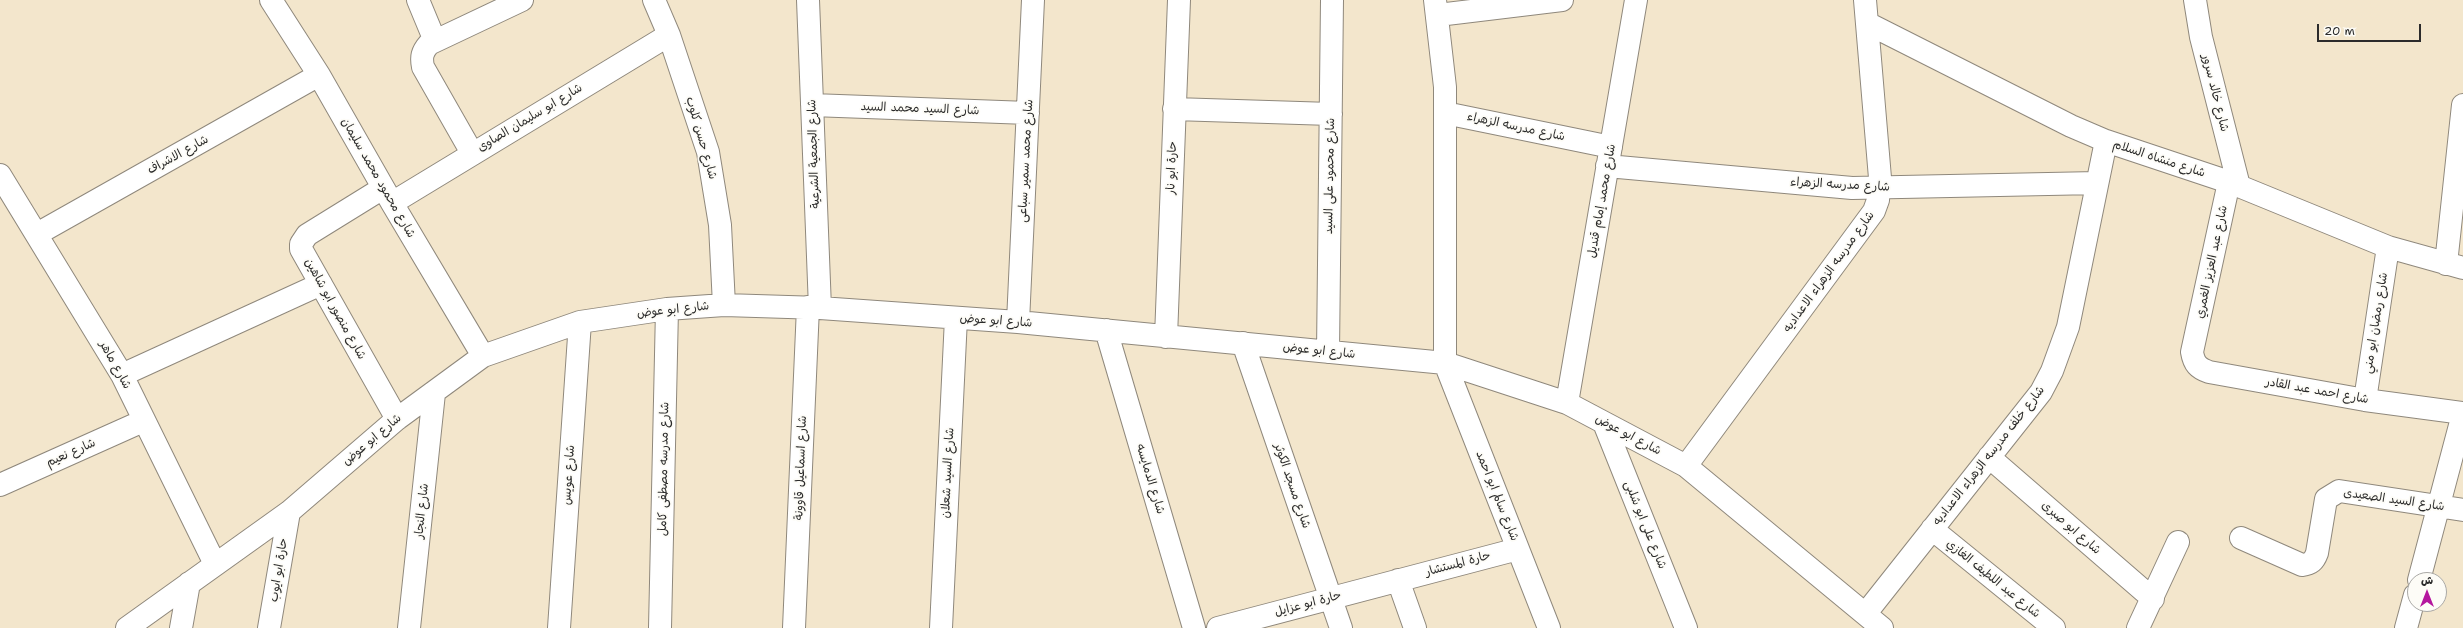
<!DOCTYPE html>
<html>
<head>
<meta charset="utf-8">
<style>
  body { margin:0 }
  #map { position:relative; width:2463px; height:628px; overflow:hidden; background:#f3e6cc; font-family:"Shantell Sans","Playpen Sans Arabic",sans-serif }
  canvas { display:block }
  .north { position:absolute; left:2407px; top:572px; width:40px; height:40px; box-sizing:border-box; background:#fdfcf7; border:1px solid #a9a8a5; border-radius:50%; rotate:0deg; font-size:11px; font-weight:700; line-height:16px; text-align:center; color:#2b2b2b }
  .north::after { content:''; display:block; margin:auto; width:14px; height:18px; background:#b5179e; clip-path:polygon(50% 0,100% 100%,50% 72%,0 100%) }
  .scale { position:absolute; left:2317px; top:24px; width:104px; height:18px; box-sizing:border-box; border:2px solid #2b2b2b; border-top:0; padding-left:5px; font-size:12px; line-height:14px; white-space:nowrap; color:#2b2b2b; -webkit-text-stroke:3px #fdfcf7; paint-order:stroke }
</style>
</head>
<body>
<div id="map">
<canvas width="2463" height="628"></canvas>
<div class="north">ش</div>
<div class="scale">20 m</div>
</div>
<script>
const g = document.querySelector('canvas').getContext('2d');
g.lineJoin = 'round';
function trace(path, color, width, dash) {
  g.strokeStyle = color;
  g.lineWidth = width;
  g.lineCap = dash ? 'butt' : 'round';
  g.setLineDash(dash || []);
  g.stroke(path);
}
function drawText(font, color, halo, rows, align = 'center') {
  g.font = font + ' "Shantell Sans","Playpen Sans Arabic",sans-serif';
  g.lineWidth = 3.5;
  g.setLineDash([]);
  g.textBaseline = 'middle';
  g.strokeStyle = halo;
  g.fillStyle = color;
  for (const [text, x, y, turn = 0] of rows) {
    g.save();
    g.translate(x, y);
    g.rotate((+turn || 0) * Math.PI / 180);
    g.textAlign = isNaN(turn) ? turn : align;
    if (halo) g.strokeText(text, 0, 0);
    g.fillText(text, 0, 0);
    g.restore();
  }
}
const minor = new Path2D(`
  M 271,0 L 319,75 L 392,203 L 483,356
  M 418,0 L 435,41
  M 654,0 L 669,35 L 708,152 L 720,225 L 724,305
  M 808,0 L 820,308
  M 1435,0 L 1445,87 L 1445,363 L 1549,628
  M 2195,0 L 2201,37 L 2239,186
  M 1438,15 L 1562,0
  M 1867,23 L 2071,126 L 2106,141 L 2229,182 L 2388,247 L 2463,268
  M 812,105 L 1028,113
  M 1174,109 L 1331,114
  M 1445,113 L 1611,147
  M 472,153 L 423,67 C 421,57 422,52 429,44 L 522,0
  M 1607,166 L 1852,188 L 2097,183
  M 0,175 L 122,375 L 215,564
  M 2229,182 L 2192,352 C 2194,364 2198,368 2209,372 L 2365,400 L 2463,413
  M 383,188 L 307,235 L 301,244 L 301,249 L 397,419
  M 392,203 L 669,35
  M 37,234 L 319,75
  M 2446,264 L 2463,105
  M 1018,322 L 1033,0
  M 1106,330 L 1194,628
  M 1166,337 L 1179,0
  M 1243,343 L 1341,628
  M 1328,352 L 1332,0
  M 122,375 L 321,284
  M 2365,400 L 2388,247
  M 1567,403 L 1636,0
  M 1604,423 L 1686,628
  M 1989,457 L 2153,599
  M 1686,466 L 1874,211 L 1878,200 L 1880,178 L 1865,0
  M 0,485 L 143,421
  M 1932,529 L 2054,628
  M 2241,538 L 2302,565 C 2311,564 2314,561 2317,553 L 2326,499 L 2339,491 L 2463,510
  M 1398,580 L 1415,628
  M 2419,580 L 2463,414
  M 1866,613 L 2041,392 L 2052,371 L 2068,327 L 2106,141
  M 127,628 L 289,512 L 397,419 L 483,356 L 580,322 L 667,309 L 724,305 L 820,308 L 1018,322 L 1445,363 L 1567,403 L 1686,466 L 1882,628
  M 181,628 L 189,583
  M 269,628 L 289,512
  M 409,628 L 434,393
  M 559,628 L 580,322
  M 660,628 L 667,309
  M 794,628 L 808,307
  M 941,628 L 956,318
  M 1218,628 L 1518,549
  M 2138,628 L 2178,542
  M 2406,628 L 2415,595`);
const streetNames = [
  ["شارع خالد سرور",2215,93,76],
  ["شارع السيد محمد السيد",920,109,2],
  ["شارع ابو سليمان الصاوى",530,118,-31],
  ["شارع مدرسه الزهراء",1516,127,12],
  ["شارع حسن كلوب",701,138,74],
  ["شارع الجمعية الشرعية",814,154,-92],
  ["شارع الاشراف",178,155,-29],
  ["شارع منشاه السلام",2159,159,18],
  ["شارع محمد سمير سباعى",1026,161,-87],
  ["حارة ابو نار",1172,168,-88],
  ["شارع محمود على السيد",1330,176,-89],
  ["شارع محمود محمد سليمان",378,178,60],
  ["شارع مدرسه الزهراء",1840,185,3],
  ["شارع محمد إمام قنديل",1602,201,-80],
  ["شارع عبد العزيز الغمري",2212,262,-78],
  ["شارع مدرسه الزهراء الاعداديه",1829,272,-54],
  ["شارع منصور ابو شاهين",335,309,61],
  ["شارع ابو عوض",673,310,-6],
  ["شارع ابو عوض",996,321,4],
  ["شارع رمضان ابو مني",2376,323,-81],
  ["شارع ابو عوض",1319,351,6],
  ["شارع ماهر",115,365,61],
  ["شارع احمد عبد القادر",2317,391,10],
  ["شارع ابو عوض",1628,435,28],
  ["شارع ابو عوض",372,440,-40],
  ["شارع نعيم",71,453,-24],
  ["شارع خلف مدرسه الزهراء الاعداديه",1989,456,-52],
  ["شارع اسماعيل قاوونة",801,468,-88],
  ["شارع مدرسه مصطفى كامل",664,469,-89],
  ["شارع السيد شعلان",948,473,-87],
  ["شارع عويس",569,475,-86],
  ["شارع الدمايسه",1150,479,73],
  ["شارع مسجد الكوثر",1292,486,71],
  ["شارع سالم ابو احمد",1497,496,68],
  ["شارع السيد الصعيدى",2394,500,8],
  ["شارع النجار",422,511,-84],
  ["شارع على ابو شلبى",1645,525,68],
  ["شارع ابو صبرى",2071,528,41],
  ["حارة المستشار",1458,564,-15],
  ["حارة ابو ايوب",279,570,-81],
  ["شارع عبد اللطيف الغازي",1993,579,39],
  ["حارة ابو عزايل",1308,604,-15]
];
trace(minor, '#8f887c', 24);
trace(minor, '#fff', 22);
drawText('12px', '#2b2b2b', '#fdfcf7', streetNames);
</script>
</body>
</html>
